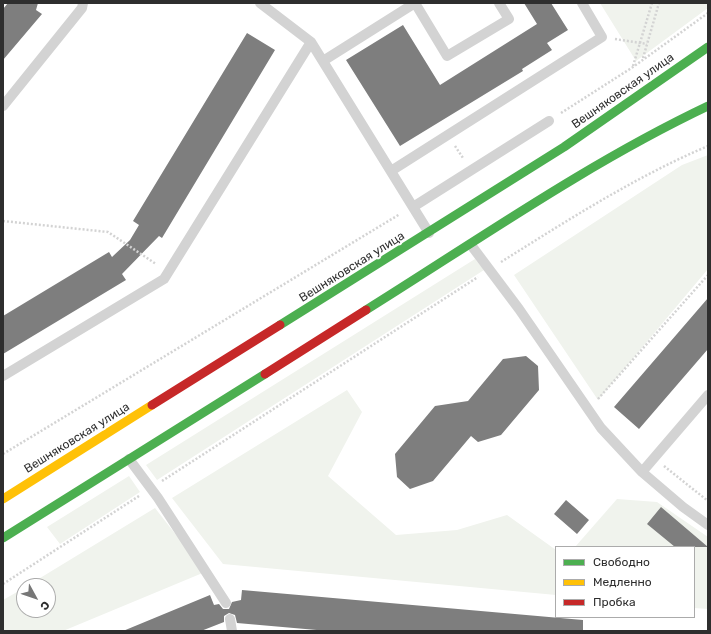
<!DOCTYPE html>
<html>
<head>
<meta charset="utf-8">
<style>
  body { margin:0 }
  #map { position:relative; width:711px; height:634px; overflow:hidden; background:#fff; font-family:Rubik,sans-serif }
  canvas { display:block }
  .frame { position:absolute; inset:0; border:4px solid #2e2e2e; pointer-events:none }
  .legend { position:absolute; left:555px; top:546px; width:140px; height:72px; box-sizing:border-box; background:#fff; border:1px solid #ababab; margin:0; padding:5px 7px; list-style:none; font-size:12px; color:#2e2e2e }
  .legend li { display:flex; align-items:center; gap:8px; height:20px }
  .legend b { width:20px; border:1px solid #ababab }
  .north { position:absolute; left:16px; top:578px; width:40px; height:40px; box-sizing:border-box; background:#fff; border:1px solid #ababab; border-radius:50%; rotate:130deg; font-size:11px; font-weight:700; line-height:16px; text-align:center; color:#2e2e2e }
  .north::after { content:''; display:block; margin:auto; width:14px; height:18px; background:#777; clip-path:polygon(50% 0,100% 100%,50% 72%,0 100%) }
</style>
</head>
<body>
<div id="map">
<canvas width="711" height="634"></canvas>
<div class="frame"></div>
<ul class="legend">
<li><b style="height:5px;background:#4caf50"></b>Свободно</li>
<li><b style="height:5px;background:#ffc107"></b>Медленно</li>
<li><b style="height:5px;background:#c62828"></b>Пробка</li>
</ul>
<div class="north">С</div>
</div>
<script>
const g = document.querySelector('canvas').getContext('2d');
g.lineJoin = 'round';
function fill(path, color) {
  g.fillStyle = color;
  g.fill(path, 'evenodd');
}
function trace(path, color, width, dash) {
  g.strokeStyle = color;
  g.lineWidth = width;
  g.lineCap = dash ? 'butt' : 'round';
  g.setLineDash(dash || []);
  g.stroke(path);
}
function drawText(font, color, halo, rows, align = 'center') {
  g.font = font + ' Rubik,sans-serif';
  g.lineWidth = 4;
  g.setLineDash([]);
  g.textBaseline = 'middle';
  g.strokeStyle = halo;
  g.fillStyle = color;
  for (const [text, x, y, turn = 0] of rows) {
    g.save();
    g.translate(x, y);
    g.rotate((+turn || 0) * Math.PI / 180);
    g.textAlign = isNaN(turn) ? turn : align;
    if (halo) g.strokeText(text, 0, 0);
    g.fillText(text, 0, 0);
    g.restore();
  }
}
const green = new Path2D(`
  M 600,3 L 708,3 L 708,8 L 636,61 Z
  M 708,155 L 708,269 L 598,400 L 514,275 L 682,165 Z
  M 475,259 L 484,270 L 157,480 L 146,465 Z
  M 347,390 L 362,412 L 328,476 L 396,535 L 457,530 L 507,515 L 556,550 L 556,595 L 223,564 L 172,498 Z
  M 129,476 L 140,492 L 60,544 L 47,527 Z
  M 617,499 L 657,502 L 708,537 L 708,609 L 694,608 L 694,547 L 575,547 Z
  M 155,508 L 205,572 L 63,631 L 3,631 L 3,600 L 24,588 L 24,610 L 48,610 L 48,586 L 27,586 Z`);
const building = new Path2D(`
  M 8,3 L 38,3 L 36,10 L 42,14 L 3,60 L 3,9 Z
  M 524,3 L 551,3 L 568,30 L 547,43 L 552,50 L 522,69 L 523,71 L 400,146 L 346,60 L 403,25 L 440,85 L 537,24 Z
  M 247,33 L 275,50 L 162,238 L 159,236 L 122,274 L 126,280 L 3,354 L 3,316 L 109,252 L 112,257 L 130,240 L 139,225 L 133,221 Z
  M 708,298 L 708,349 L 639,429 L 614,407 Z
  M 526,356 L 538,366 L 539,390 L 501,435 L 478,442 L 471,436 L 433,481 L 410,489 L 397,477 L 395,454 L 435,406 L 468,401 L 503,359 Z
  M 566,500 L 589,520 L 577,534 L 554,514 Z
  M 661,507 L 708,547 L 675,547 L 647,524 Z
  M 242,590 L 583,620 L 583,631 L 328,631 L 237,623 L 235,615 L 229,613 L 224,616 L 224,622 L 201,631 L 123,631 L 210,595 L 214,605 L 219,604 L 223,609 L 229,609 L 232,602 L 241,600 Z`);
const path = new Path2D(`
  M 615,39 L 647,44
  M 643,58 L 659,3
  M 633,66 L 652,3
  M 561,113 L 633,67 L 708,13
  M 455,146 L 463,158
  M 3,221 L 108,232 L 156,264
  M 501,262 C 568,220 635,177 708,146
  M 598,399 L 708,275
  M 3,454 L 400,214
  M 664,466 L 708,501
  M 162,481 L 478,277
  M 3,584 L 139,496`);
const lane = new Path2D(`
  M 260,3 L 311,42 L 429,233
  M 323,61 L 415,3 L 447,56 L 509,19 L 499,3
  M 3,106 L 82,8 L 83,3
  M 391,171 L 602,37 L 582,3
  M 413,207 L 549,121
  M 471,245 L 519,309 L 601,428 L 642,472 L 683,507 L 708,525
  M 3,376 L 164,279 L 311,42
  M 129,459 L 158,498 L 226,603
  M 642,472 L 708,395
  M 230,619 L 232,631`);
const fast = new Path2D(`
  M 366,310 C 478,240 588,163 708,106
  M 280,325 L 564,147 L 708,47
  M 3,538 L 265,374`);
const slow = new Path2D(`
  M 3,499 L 152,405`);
const jam = new Path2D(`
  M 265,374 L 366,310
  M 152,405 L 280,325`);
const streetNames = [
  ["Вешняковская улица",623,91,-35],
  ["Вешняковская улица",352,267,-32],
  ["Вешняковская улица",77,438,-32]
];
fill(green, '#f0f3ed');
fill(building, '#7e7e7e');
trace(path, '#d3d3d3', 2.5, [2, 2]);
trace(lane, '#d3d3d3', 10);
trace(fast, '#4caf50', 9);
trace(slow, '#ffc107', 9);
trace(jam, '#c62828', 9);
drawText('12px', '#2e2e2e', '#fff', streetNames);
</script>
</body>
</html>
